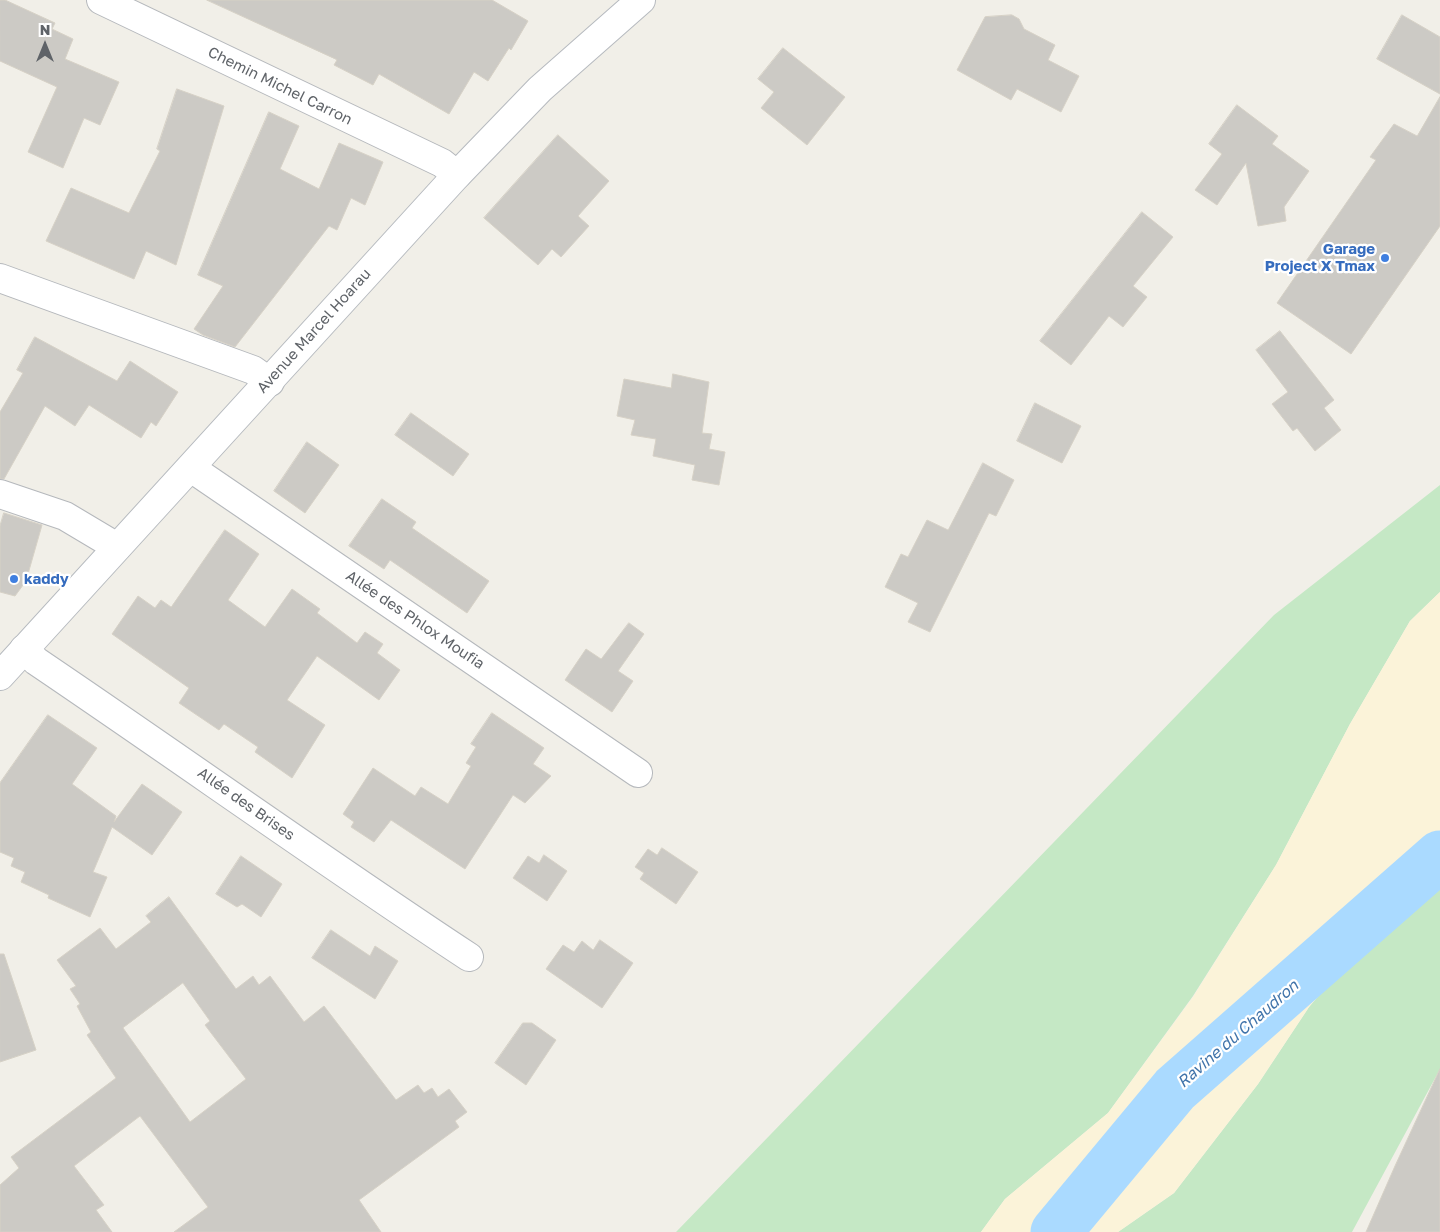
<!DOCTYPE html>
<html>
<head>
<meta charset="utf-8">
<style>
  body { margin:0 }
  #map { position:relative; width:1440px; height:1232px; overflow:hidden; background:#f1efe8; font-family:"Golos Text",sans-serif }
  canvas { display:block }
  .north { position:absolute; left:20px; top:20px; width:50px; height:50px; -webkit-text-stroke:4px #fff; paint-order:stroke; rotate:0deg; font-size:14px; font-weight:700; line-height:20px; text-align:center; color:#5f6368 }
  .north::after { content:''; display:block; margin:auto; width:18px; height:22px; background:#5f6368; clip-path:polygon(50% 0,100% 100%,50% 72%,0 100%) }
</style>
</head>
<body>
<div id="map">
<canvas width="1440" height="1232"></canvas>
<div class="north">N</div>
</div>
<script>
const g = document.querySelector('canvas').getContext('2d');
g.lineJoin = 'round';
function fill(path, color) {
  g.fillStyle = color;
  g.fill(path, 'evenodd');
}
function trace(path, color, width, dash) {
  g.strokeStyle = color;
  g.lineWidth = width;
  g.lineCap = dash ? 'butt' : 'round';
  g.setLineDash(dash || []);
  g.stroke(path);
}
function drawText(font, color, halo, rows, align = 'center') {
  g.font = font + ' "Golos Text",sans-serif';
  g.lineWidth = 4.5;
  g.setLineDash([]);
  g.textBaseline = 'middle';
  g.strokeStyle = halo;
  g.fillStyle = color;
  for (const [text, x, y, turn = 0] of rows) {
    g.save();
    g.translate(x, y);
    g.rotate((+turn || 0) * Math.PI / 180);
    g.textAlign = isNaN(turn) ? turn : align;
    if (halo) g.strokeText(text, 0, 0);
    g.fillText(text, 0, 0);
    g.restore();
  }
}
const green = new Path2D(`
  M 1440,485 L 1440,592 L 1410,621 L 1350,724 L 1276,865 L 1193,996 L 1108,1113 L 1005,1199 L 981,1232 L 676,1232 L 1274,615 Z
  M 1440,887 L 1440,1069 L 1352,1232 L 1118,1232 L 1174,1193 L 1258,1084 L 1309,1007 L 1331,981 Z`);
const sand = new Path2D(`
  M 1440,592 L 1440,887 L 1331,981 L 1309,1007 L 1258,1084 L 1174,1193 L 1118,1232 L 981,1232 L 1005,1199 L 1108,1113 L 1193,997 L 1276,865 L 1350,724 L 1410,621 Z`);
const river = new Path2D(`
  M 1056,1232 L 1175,1089 L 1440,856`);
const building = new Path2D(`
  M 0,0 L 5,0 L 55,23 L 52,29 L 73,39 L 65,59 L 119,82 L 100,125 L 84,118 L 63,168 L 28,152 L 57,87 L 0,61 Z
  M 207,0 L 492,0 L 528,21 L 511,50 L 509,48 L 488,81 L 474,72 L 449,114 L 379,74 L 373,85 L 334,65 L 337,60 Z
  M 1012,15 L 1019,19 L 1024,29 L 1055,45 L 1048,60 L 1079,76 L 1061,112 L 1017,89 L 1011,100 L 957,70 L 985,17 Z
  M 1402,15 L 1440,37 L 1440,94 L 1377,59 Z
  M 783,48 L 845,97 L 807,145 L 761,108 L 774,92 L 758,79 Z
  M 177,89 L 224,106 L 176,265 L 146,251 L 134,279 L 46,241 L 71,188 L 129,213 L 160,151 L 157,149 Z
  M 1440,97 L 1440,226 L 1351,354 L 1277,303 L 1376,160 L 1370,157 L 1394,124 L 1417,136 Z
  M 1237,105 L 1278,136 L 1272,144 L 1309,171 L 1284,207 L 1286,221 L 1258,226 L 1246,163 L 1217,205 L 1195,190 L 1222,154 L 1209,144 Z
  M 269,112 L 299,126 L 280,169 L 319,189 L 339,143 L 383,162 L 365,205 L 351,198 L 337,230 L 329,226 L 235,347 L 203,335 L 194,329 L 223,286 L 198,275 Z
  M 558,135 L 609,181 L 578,216 L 589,226 L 561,257 L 552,249 L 538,265 L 484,218 Z
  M 1142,212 L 1173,237 L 1133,286 L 1147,297 L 1123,327 L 1109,316 L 1071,365 L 1040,341 Z
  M 1280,331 L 1334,400 L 1324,408 L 1341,430 L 1315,451 L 1297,428 L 1293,431 L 1272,404 L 1288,392 L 1256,350 Z
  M 35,337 L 117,381 L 130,361 L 178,392 L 156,426 L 151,422 L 141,438 L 89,405 L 75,426 L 45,406 L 4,479 L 0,479 L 0,412 L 23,373 L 17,370 Z
  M 673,374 L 709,382 L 702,433 L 712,434 L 709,449 L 725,452 L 719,485 L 692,480 L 695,465 L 653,456 L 656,439 L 631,435 L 635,420 L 617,416 L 624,379 L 671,388 Z
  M 1035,403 L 1081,426 L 1062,463 L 1017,441 Z
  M 411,413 L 469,454 L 453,476 L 395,435 Z
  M 307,442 L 339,465 L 305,513 L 274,491 Z
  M 983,463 L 1014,480 L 996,516 L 989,513 L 930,632 L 908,622 L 918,603 L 885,587 L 901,554 L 908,557 L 927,520 L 948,530 Z
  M 382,499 L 416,522 L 412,528 L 489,581 L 467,613 L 390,560 L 384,569 L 349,546 Z
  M 4,513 L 42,525 L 26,581 L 15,596 L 0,592 L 0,526 Z
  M 225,530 L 259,554 L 228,600 L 265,627 L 292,589 L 320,609 L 317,613 L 357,643 L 365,632 L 383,644 L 377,653 L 400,670 L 379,700 L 317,656 L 287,700 L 325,725 L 292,778 L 255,752 L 258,747 L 224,724 L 219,730 L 179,703 L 189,688 L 112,634 L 138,596 L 155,608 L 161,600 L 171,607 Z
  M 629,623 L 644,634 L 618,671 L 633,681 L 612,712 L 565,680 L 586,649 L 601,659 Z
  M 492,713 L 544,748 L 533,764 L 551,776 L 525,803 L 513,795 L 465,869 L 391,820 L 374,842 L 351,827 L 354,822 L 343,814 L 373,768 L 415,796 L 421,787 L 448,804 L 471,766 L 466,763 L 476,747 L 471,744 Z
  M 48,715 L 97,748 L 72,784 L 116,816 L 114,822 L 142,784 L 182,812 L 152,855 L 112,827 L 93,872 L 107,877 L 90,917 L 48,898 L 49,895 L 21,882 L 25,872 L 11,866 L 14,858 L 0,852 L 0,783 Z
  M 662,848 L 698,872 L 676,904 L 640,879 L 644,873 L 635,867 L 648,849 L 657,855 Z
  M 544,855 L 567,871 L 547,901 L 513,878 L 528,856 L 539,863 Z
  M 241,856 L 282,884 L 261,917 L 242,904 L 237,907 L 216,894 Z
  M 169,897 L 236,989 L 253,976 L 259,985 L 270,976 L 304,1022 L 324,1006 L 396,1100 L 418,1085 L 424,1093 L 432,1088 L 438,1097 L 449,1089 L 467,1112 L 455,1121 L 459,1127 L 359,1200 L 381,1232 L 174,1232 L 208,1207 L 140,1116 L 74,1166 L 104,1205 L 96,1210 L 112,1232 L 0,1232 L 0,1185 L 19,1168 L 11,1157 L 116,1078 L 87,1035 L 91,1032 L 77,1006 L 80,1004 L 70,989 L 76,986 L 57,960 L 100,928 L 116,949 L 151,922 L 146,916 ZM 183,983 L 210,1021 L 205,1025 L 246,1079 L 190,1122 L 123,1028 Z
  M 331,930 L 370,956 L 375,946 L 398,961 L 375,999 L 312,958 Z
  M 600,940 L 633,963 L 602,1008 L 546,969 L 563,945 L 574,952 L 582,941 L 593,950 Z
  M 0,954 L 4,954 L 36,1050 L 0,1062 Z
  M 523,1023 L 532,1023 L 556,1040 L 526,1085 L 495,1063 Z
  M 1440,1069 L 1440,1232 L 1366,1232 L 1395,1166 Z`);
const minor = new Path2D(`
  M 101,0 L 442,163 L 457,175
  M 0,278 L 253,370 L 270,382
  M 191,468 L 638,773
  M 0,494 L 65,516 L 117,547
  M 24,649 L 36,661 C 181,759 323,861 469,957`);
const secondary = new Path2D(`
  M 0,676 L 457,175 L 540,89 L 641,0`);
const markers = [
  [1385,258,5,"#3f7fe0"],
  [14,579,5,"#3f7fe0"]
];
const streetNames = [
  ["Chemin Michel Carron",280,86,26],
  ["Avenue Marcel Hoarau",314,331,-48],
  ["Allée des Phlox Moufia",415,620,34],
  ["Allée des Brises",246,804,35]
];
const shopNames = [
  ["Garage",1375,249],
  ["Project X Tmax",1375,266],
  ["kaddy",24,579,"left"]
];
const waterNames = [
  ["Ravine du Chaudron",1238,1034,-41]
];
fill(green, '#c5e8c5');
fill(sand, '#fbf3d9');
trace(river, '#aadaff', 51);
fill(building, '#cccac5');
trace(building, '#d6d1c6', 1);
trace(minor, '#b5b8bc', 30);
trace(secondary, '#b6babf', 30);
trace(minor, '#fff', 28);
trace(secondary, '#fff', 28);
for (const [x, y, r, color] of markers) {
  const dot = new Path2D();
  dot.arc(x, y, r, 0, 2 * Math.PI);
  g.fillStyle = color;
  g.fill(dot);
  trace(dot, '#fff', 2);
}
drawText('15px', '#5f6368', '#fff', streetNames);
drawText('bold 15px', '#366cbe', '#fff', shopNames, 'right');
drawText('italic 16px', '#4174aa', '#fff', waterNames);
</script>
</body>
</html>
